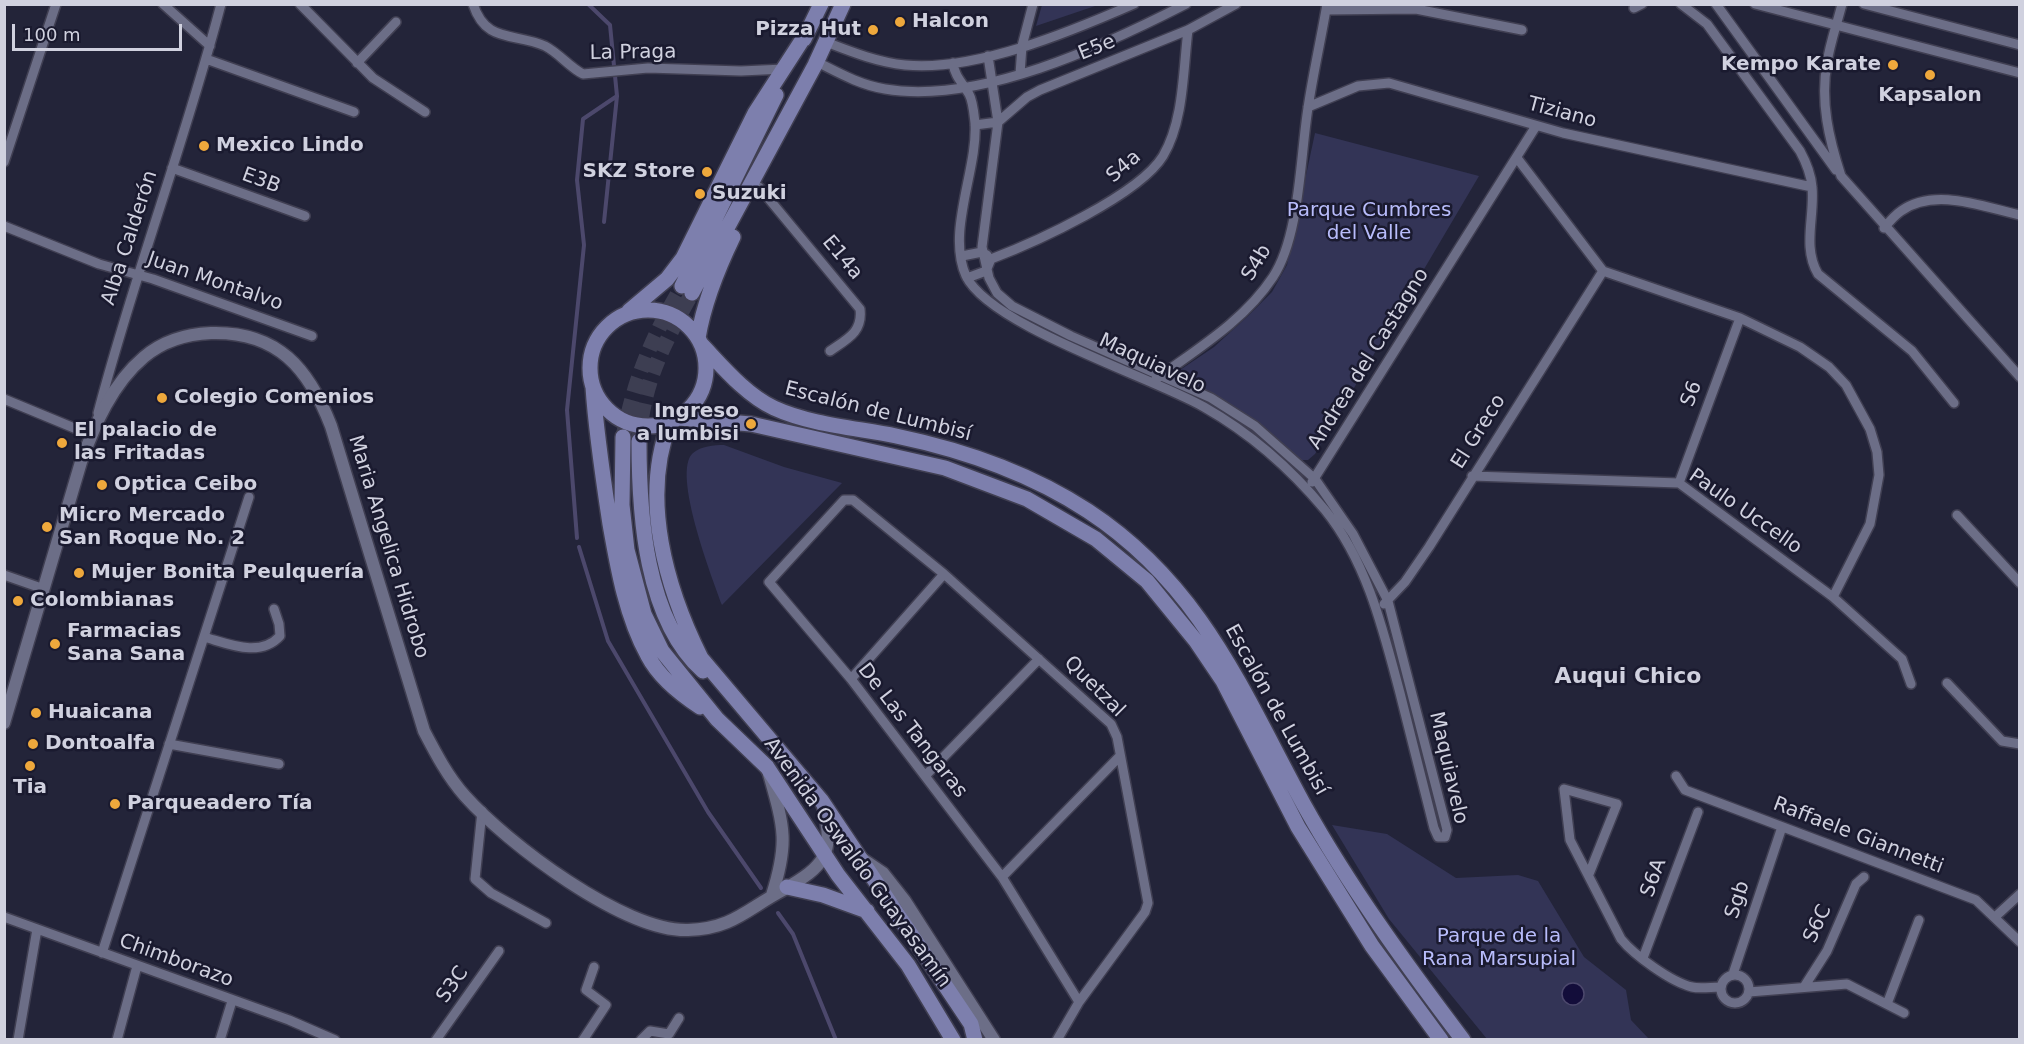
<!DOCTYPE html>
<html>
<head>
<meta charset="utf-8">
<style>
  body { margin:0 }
  #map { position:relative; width:2024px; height:1044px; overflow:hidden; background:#232439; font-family:"DejaVu Sans",sans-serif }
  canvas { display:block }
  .frame { position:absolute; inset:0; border:6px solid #d0d1df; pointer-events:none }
  .scale { position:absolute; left:12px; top:24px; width:170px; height:27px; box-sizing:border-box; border:3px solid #d0d1df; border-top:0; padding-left:8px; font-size:18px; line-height:21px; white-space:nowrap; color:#d0d1df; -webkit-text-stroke:4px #1a1a2f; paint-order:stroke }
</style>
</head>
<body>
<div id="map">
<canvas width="2024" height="1044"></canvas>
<div class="frame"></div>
<div class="scale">100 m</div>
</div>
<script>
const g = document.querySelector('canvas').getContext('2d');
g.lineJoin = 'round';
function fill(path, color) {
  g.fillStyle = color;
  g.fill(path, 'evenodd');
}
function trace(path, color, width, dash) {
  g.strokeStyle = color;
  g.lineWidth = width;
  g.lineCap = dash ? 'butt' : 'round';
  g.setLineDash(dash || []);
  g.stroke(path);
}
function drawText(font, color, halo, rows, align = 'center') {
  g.font = font + ' "DejaVu Sans",sans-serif';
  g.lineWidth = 5;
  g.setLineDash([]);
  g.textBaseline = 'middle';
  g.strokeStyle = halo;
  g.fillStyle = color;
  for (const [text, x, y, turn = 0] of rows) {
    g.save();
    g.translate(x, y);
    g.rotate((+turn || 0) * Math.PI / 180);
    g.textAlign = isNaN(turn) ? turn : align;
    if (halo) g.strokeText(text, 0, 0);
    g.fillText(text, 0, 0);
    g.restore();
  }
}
const green = new Path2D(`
  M 1042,5 L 1042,4 L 1098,5 L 1036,26 Z
  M 1315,133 L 1479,176 L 1315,454 L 1308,460 L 1299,460 L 1235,419 L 1180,393 L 1174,387 L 1174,379 L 1180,370 L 1214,347 L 1248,316 L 1272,292 L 1287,265 Z
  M 724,445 L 784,467 L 842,483 L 722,605 C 713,580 671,472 693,453 C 701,446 714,445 724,445 Z
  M 1332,825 L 1387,834 L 1456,878 L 1518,875 L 1538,881 L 1584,957 L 1626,990 L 1631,1020 L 1649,1039 L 1487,1039 L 1389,919 Z`);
const water = new Path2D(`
  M1562 994a11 11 0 1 1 22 0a11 11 0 1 1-22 0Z`);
const stream = new Path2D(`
  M 588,4 L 610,25 L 617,96 L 604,222
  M 577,538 L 567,410 L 584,245 L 577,180 L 583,119 L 617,96
  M 579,547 L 608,641 L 708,812 L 761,888
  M 778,913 L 793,934 L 836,1040`);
const primaryTunnel = new Path2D(`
  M 623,437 C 635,377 651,339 682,286
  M 639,441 C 643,382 664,344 692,293`);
const minor = new Path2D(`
  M 163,4 L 210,46
  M 300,4 L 373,78 L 425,112
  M 473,4 C 486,44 514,32 545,46 C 559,53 569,67 583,74 L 648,68 L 741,71 L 784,69
  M 1681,4 L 1707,24 L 1800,151 C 1806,162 1811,174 1812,187 C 1815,216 1802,247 1818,274 L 1912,351 L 1954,403
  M 1716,4 L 1836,170
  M 1755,4 L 2020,73
  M 1842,4 C 1837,24 1830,43 1827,63 C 1820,102 1829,139 1841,176 L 2020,377
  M 1864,4 L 2020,45
  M 1634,8 L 1642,4
  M 1326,10 L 1416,9 L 1522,30
  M 826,42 C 852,52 877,62 905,65 C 974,72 1070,32 1134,4
  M 206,59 L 354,112
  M 817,62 C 839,73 860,85 885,89 C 978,105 1104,46 1186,4
  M 357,63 L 396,22
  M 953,63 C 955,77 962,82 969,94 C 973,101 974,114 975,123 C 978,169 946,232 966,276 C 990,326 1152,377 1204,407 C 1250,433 1291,469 1325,510 C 1367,562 1383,629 1400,693 C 1411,738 1423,783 1434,828 L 1438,837 L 1445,837 L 1447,830 L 1388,601 L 1353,534 L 1315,479 L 1255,426 L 1211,398 L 1071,336 L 1012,306 L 997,293 L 989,278 L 982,247 L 998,122 L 988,56
  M 1020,74 L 1022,46 L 1033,4
  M 1308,107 L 1358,86 L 1389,83 L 1563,133 L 1812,187
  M 975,125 L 998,122 L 1027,97 L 1040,90 L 1188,30 L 1236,4
  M 1517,158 L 1603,271 L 1740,318 L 1800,347 L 1829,367 L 1846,385 L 1870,429 L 1877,452 L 1879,475 L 1870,524 L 1833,597
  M 4,162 L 56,4
  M 172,168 L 305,216
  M 759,187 L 860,309 C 863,332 847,339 830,351
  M 4,226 L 99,264 L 153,279 L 312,336
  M 1884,228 C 1889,222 1895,215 1901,211 C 1935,187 1983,207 2020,215
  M 962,256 L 982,252 L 987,255
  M 967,278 L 986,271 L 991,259 C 1036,242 1139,195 1163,156 C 1184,121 1183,70 1188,30
  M 1156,379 C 1197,349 1244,321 1273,277 C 1300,236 1300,158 1308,108 C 1313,74 1321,39 1327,4
  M 4,399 L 91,435
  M 98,413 C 134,275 185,142 221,4
  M 1472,476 L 1679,483 L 1833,597 L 1902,659 L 1911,684
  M 1312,482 L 1536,126
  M 1679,483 L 1740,318
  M 1957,515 L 2020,583
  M 4,575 L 44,589
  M 1384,604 L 1405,582 L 1429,547 L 1603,271
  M 204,637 C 229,644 260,658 280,636 L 279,624 L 274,609
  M 851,679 L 944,574
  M 1947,683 L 2002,741 L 2020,744
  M 169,744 L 279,764
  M 925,776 L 1039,659
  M 1676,776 L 1685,790 L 1976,900 L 2020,942
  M 482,811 L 475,879 L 491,893 L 546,923
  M 1589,874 L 1617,804 L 1564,789 L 1570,840 L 1621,939 C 1634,955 1671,982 1692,987 C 1700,989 1711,987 1720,987
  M 1002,877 L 1119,757
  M 4,917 L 289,1020 L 335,1040
  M 1995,917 L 2020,894
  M 102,953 L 249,497
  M 1643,958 L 1698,812
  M 1733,974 L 1782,827
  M1721 989a14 14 0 1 1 28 0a14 14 0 1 1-28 0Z
  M 1804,987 L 1827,951 L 1856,884 L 1864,877
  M 1749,992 L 1847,984 L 1904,1013
  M 1887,1004 L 1919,920
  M 18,1040 L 37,929
  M 117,1040 L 137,966
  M 220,1040 L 232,1001
  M 436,1040 L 499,951
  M 583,1040 L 606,1005 L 586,990 L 594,967
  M 641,1040 L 650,1031 L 669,1034 L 679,1018
  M 1057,1040 L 1079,1002 L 1145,912 L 1148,903 L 1117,737 L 1111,724 L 944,574 L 853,500 L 844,500 L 769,582 L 851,679 L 1002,877 L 1079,1002`);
const tertiary = new Path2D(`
  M 4,723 L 81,462 C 95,424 112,384 144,357 C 163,341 187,334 211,333 C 278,331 309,369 331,426 L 424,731 C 436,754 448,777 465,796 C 507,843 624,932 688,930 C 732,929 747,909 783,890 C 825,866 835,854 823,807
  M 769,774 C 784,827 789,842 772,895
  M 861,858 L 883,873 L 905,901 L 994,1040`);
const primary = new Path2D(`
  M 804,39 L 821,4
  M 682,286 L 776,95
  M 692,293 L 815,65 L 843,4
  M590 368a58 58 0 1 1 116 0a58 58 0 1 1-116 0Z
  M 629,311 L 667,279 L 683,258 L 755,113 L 808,31
  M 698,338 C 704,302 717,270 733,237
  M 701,344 C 722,366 746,395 774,408 C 811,425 857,428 896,436 C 963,450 1030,473 1088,511 C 1202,586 1242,691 1304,805 C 1349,886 1407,966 1463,1040
  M 593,387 C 596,433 603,478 610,524 C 618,569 626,616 648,656 C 659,677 680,694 700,707
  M 679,418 L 751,424 L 945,468 L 1027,499 L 1096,539 L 1147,581 L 1196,641 L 1223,681 L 1298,827 L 1372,946 L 1441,1040
  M 670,422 C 640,498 666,588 701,658 L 821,800 L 971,1024 L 975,1040
  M 623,437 L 622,505 L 627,550 L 644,614 L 662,651 L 717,719 L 767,767 L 838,875 L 908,965 L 953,1040
  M 639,441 C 639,514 645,619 703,671
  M 787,887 L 823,895 L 867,911`);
const markers = [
  [900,22,6,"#eea83c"],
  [873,30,6,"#eea83c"],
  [1893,65,6,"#eea83c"],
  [1930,75,6,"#eea83c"],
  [204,146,6,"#eea83c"],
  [707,172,6,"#eea83c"],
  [700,194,6,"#eea83c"],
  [162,398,6,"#eea83c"],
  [751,424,6,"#eea83c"],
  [62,443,6,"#eea83c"],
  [102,485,6,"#eea83c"],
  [47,527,6,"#eea83c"],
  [79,573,6,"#eea83c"],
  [18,601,6,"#eea83c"],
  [55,644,6,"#eea83c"],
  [36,713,6,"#eea83c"],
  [33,744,6,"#eea83c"],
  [30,766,6,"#eea83c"],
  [115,804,6,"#eea83c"]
];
const poiNames = [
  ["Halcon",912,22],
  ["Pizza Hut",861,30,"right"],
  ["Kempo Karate",1881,65,"right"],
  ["Kapsalon",1930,96,"center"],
  ["Mexico Lindo",216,146],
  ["SKZ Store",695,172,"right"],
  ["Suzuki",712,194],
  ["Colegio Comenios",174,398],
  ["Ingreso",739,412,"right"],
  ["a lumbisi",739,435,"right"],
  ["El palacio de",74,431],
  ["las Fritadas",74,454],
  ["Optica Ceibo",114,485],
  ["Micro Mercado",59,516],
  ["San Roque No. 2",59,539],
  ["Mujer Bonita Peulquería",91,573],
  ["Colombianas",30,601],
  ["Farmacias",67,632],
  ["Sana Sana",67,655],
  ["Huaicana",48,713],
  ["Dontoalfa",45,744],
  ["Tia",30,788,"center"],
  ["Parqueadero Tía",127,804]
];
const streetNames = [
  ["E5e",1097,48,-22],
  ["La Praga",633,53,-1],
  ["Tiziano",1562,113,15],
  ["S4a",1124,167,-41],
  ["E3B",261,181,20],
  ["Alba Calderón",130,238,-72],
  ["E14a",842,258,50],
  ["S4b",1257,263,-59],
  ["Juan Montalvo",215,282,19],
  ["Andrea del Castagno",1369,359,-58],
  ["Maquiavelo",1152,364,25],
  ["S6",1692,394,-70],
  ["Escalón de Lumbisí",878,412,14],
  ["El Greco",1479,432,-58],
  ["Paulo Uccello",1745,512,35],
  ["Maria Angelica Hidrobo",388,547,73],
  ["Quetzal",1094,687,45],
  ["Escalón de Lumbisí",1276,710,61],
  ["De Las Tangaras",912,731,52],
  ["Maquiavelo",1448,768,77],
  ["Raffaele Giannetti",1858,836,21],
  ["Avenida Oswaldo Guayasamín",857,863,54],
  ["S6A",1654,878,-70],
  ["Sgb",1738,900,-72],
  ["S6C",1818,924,-65],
  ["Chimborazo",176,961,20],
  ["S3C",453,985,-55]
];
const parkNames = [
  ["Parque Cumbres",1369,211],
  ["del Valle",1369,234],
  ["Parque de la",1499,937],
  ["Rana Marsupial",1499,960]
];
const quarterNames = [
  ["Auqui Chico",1628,677]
];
fill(green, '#333456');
fill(water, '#130d3a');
trace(water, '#4c486c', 1.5);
trace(stream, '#4c486c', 4);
trace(primaryTunnel, '#3d3e52', 15, [15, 8]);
trace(minor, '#403f52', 12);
trace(tertiary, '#403f52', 15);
trace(primary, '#403f52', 18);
trace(minor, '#6c6e87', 9);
trace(tertiary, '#6c6e87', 12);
trace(primary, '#7d7fad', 15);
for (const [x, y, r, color] of markers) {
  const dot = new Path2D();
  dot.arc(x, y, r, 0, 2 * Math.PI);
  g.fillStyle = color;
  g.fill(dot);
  trace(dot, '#1a1a2f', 2);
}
drawText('bold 20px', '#d0d1df', '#1a1a2f', poiNames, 'left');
drawText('20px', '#d0d1df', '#1a1a2f', streetNames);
drawText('20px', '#b8bcfb', '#1a1a2f', parkNames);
drawText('bold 22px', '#d0d1df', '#1a1a2f', quarterNames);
</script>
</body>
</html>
